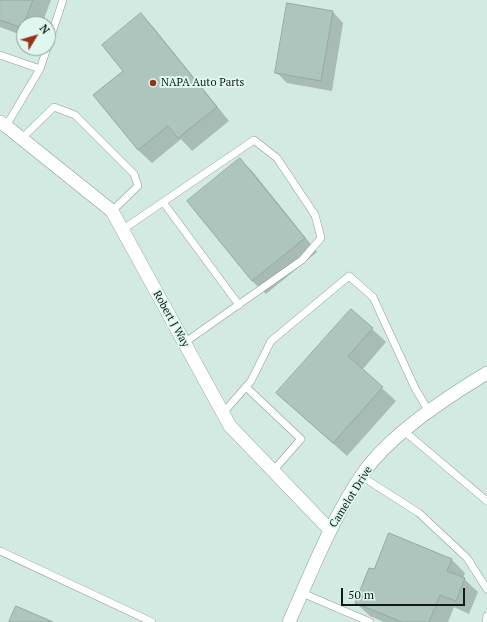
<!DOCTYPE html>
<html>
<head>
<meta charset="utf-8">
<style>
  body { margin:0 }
  #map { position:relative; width:487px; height:622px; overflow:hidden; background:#d2eae1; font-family:"PT Serif",serif }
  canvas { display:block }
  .north { position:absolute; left:16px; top:16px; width:40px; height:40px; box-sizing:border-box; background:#dff7ee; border:1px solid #8d9f98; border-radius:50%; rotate:52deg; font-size:11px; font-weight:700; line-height:16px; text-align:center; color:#121b18 }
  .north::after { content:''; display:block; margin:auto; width:14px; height:18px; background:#9a321a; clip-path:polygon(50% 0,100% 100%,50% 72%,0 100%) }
  .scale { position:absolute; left:341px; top:588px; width:124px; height:18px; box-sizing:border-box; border:2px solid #121b18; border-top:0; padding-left:5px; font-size:12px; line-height:14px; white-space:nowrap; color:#121b18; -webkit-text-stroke:3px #dff7ee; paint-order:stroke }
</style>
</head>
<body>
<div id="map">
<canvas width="487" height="622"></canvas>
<div class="north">N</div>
<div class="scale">50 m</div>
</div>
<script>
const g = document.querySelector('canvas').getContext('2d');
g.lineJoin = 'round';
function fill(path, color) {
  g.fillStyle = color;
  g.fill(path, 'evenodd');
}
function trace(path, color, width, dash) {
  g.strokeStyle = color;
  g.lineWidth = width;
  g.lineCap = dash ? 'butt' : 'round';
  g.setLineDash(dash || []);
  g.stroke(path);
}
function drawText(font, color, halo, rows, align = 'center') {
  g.font = font + ' "PT Serif",serif';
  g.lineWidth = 4;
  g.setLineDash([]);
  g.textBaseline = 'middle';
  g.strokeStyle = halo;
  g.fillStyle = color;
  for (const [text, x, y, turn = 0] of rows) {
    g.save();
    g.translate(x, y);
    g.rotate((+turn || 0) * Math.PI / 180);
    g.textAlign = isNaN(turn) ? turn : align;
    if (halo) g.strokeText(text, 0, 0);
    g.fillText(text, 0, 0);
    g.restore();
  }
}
const shadow = new Path2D(`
  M 0,0 L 51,0 L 42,24 L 24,24 L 24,36 L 0,27 Z
  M 333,12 L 343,23 L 332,91 L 287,83 L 276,72 Z
  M 141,15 L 154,28 L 229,121 L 192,151 L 181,139 L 152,163 L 138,150 L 95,95 L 124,71 Z
  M 240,159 L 253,172 L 317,252 L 266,294 L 252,281 Z
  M 352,310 L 386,342 L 362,370 L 396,401 L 347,456 L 291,406 Z
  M 452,560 L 465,573 L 463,578 L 478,592 L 469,614 L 454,607 L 448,622 L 384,622 L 370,616 L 356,603 L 374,571 Z`);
const building = new Path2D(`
  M 0,0 L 33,0 L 22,28 L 0,20 Z
  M 287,3 L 333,11 L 321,81 L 275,73 Z
  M 141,13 L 217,107 L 178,138 L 168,126 L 138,150 L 93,95 L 123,71 L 102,45 Z
  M 240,158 L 305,238 L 252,281 L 187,201 Z
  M 351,309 L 373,328 L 348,356 L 383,387 L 333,443 L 276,393 Z
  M 389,533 L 452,559 L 447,571 L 465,578 L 456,601 L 440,595 L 429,622 L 402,622 L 355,603 L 369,568 L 374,569 Z
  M 16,606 L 53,622 L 9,622 Z`);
const lane = new Path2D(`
  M 48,45 L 63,0
  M 0,55 L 40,69
  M 6,126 L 40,69 L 47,48
  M 21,139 L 54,107 L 75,115 L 134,174 L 138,186 L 112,211
  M 163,202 L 239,305
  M 122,230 L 254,140 L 277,158 L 315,215 L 321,238 L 302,260 L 184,343
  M 246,387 L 301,439 L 273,471
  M 223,413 L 251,381 L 271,341 L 349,276 L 373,297 L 415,388 L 429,412
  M 404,431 L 487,501
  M 361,476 L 419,513 L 467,558 L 487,589
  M 0,551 L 152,622
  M 302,593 L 370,622
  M 486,622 L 487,616`);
const street = new Path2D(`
  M 0,122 L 6,126 L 112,211 L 230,426 L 330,530
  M 289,622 C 312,571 332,518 364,472 C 391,434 447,397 487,373`);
const markers = [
  [153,83,4,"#9a321a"]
];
const poiNames = [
  ["NAPA Auto Parts",161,83]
];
const streetNames = [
  ["Robert J Way",171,319,61],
  ["Camelot Drive",351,497,-58]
];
fill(shadow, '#0003');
fill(building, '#aec5bd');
trace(building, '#93aaa1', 1);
trace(lane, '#899f97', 8);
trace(street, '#899f97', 14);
trace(lane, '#fff', 7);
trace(street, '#fff', 13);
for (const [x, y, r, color] of markers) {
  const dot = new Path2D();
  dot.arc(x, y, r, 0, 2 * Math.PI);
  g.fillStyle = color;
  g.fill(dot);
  trace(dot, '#dff7ee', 1.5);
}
drawText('11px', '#121b18', '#dff7ee', poiNames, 'left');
drawText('11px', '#121b18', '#dff7ee', streetNames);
</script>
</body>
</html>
